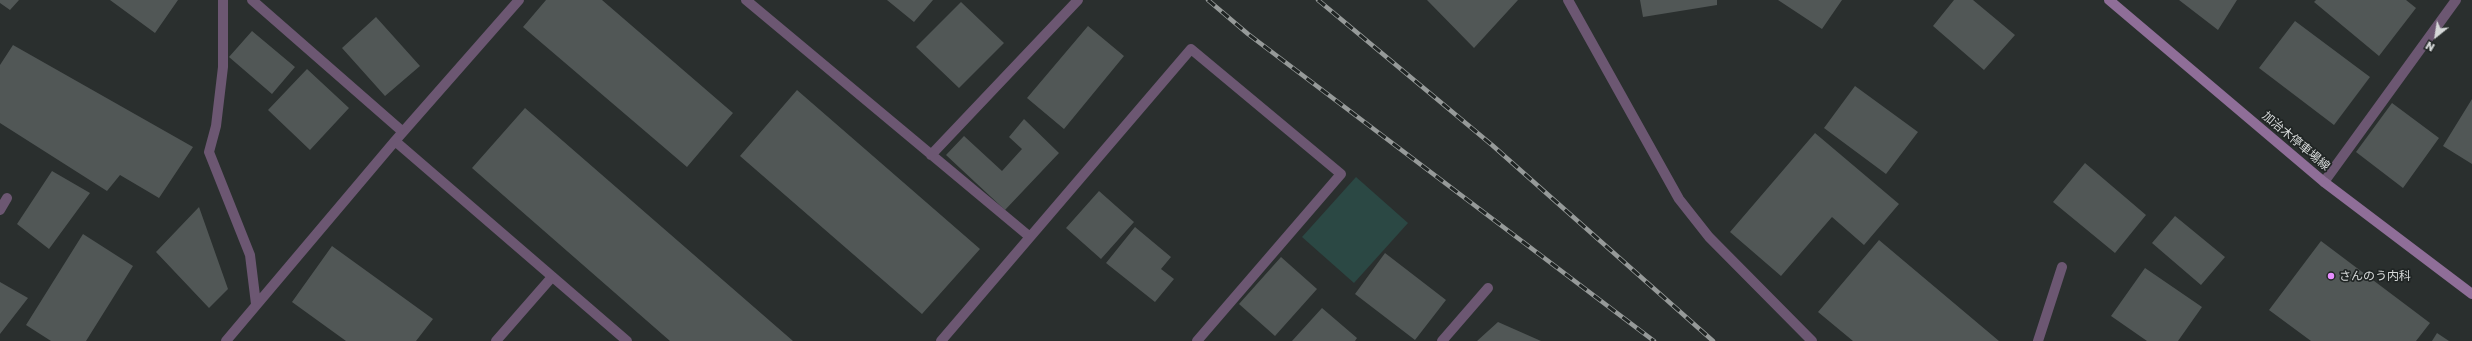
<!DOCTYPE html>
<html>
<head>
<meta charset="utf-8">
<style>
  body { margin:0 }
  #map { position:relative; width:2472px; height:341px; overflow:hidden; background:#2a2f2e; font-family:"Golos Text",sans-serif }
  canvas { display:block }
  .north { position:absolute; left:2416px; top:16px; width:40px; height:40px; -webkit-text-stroke:3px #202524; paint-order:stroke; rotate:210deg; font-size:11px; font-weight:700; line-height:16px; text-align:center; color:#d6d9d9 }
  .north::after { content:''; display:block; margin:auto; width:14px; height:18px; background:#d6d9d9; clip-path:polygon(50% 0,100% 100%,50% 72%,0 100%) }
</style>
</head>
<body>
<div id="map">
<canvas width="2472" height="341"></canvas>
<div class="north">N</div>
</div>
<script>
const g = document.querySelector('canvas').getContext('2d');
g.lineJoin = 'round';
function fill(path, color) {
  g.fillStyle = color;
  g.fill(path, 'evenodd');
}
function trace(path, color, width, dash) {
  g.strokeStyle = color;
  g.lineWidth = width;
  g.lineCap = dash ? 'butt' : 'round';
  g.setLineDash(dash || []);
  g.stroke(path);
}
function drawText(font, color, halo, rows, align = 'center') {
  g.font = font + ' "Golos Text","Noto Sans JP",sans-serif';
  g.lineWidth = 3.5;
  g.setLineDash([]);
  g.textBaseline = 'middle';
  g.strokeStyle = halo;
  g.fillStyle = color;
  for (const [text, x, y, turn = 0] of rows) {
    g.save();
    g.translate(x, y);
    g.rotate((+turn || 0) * Math.PI / 180);
    g.textAlign = isNaN(turn) ? turn : align;
    if (halo) g.strokeText(text, 0, 0);
    g.fillText(text, 0, 0);
    g.restore();
  }
}
const green = new Path2D(`
  M 1356,177 L 1408,223 L 1354,283 L 1302,237 Z`);
const building = new Path2D(`
  M 0,0 L 19,0 L 10,10 L 0,3 Z
  M 110,0 L 178,0 L 155,33 Z
  M 546,0 L 602,0 L 733,113 L 687,167 L 523,27 Z
  M 887,0 L 933,0 L 914,22 Z
  M 1427,0 L 1518,0 L 1474,48 Z
  M 1640,0 L 1717,0 L 1717,5 L 1643,17 Z
  M 1778,0 L 1842,0 L 1822,29 Z
  M 1954,0 L 1973,0 L 2015,35 L 1984,70 L 1933,26 Z
  M 2179,0 L 2237,0 L 2218,30 Z
  M 2316,0 L 2406,0 L 2416,8 L 2379,56 L 2314,2 Z
  M 961,2 L 1004,43 L 959,88 L 916,47 Z
  M 376,17 L 420,66 L 385,96 L 342,48 Z
  M 2295,21 L 2370,77 L 2334,125 L 2259,68 Z
  M 1088,26 L 1124,56 L 1064,129 L 1027,98 Z
  M 252,31 L 295,67 L 272,94 L 229,57 Z
  M 13,45 L 193,147 L 159,198 L 120,175 L 107,191 L 0,123 L 0,65 Z
  M 307,69 L 349,108 L 310,150 L 268,110 Z
  M 1855,86 L 1918,132 L 1886,174 L 1824,128 Z
  M 797,90 L 980,249 L 922,314 L 740,156 Z
  M 2472,99 L 2472,164 L 2443,146 Z
  M 2392,103 L 2439,138 L 2403,188 L 2356,152 Z
  M 525,108 L 793,341 L 670,341 L 472,168 Z
  M 1024,119 L 1059,153 L 1005,210 L 946,155 L 964,136 L 1002,171 L 1022,149 L 1009,137 Z
  M 1815,133 L 1899,204 L 1864,245 L 1832,217 L 1781,276 L 1730,232 Z
  M 2085,163 L 2146,215 L 2115,253 L 2053,202 Z
  M 52,171 L 90,193 L 49,249 L 17,224 Z
  M 1099,191 L 1134,222 L 1101,259 L 1066,228 Z
  M 199,207 L 228,289 L 209,308 L 156,252 Z
  M 2175,216 L 2225,257 L 2201,285 L 2152,243 Z
  M 1135,227 L 1171,257 L 1161,269 L 1174,279 L 1155,302 L 1106,263 Z
  M 83,234 L 133,266 L 86,341 L 51,341 L 26,325 Z
  M 1879,240 L 1999,341 L 1853,341 L 1818,312 Z
  M 2321,241 L 2430,323 L 2416,341 L 2311,341 L 2269,310 Z
  M 332,246 L 433,319 L 416,341 L 346,341 L 292,302 Z
  M 1385,253 L 1446,300 L 1415,340 L 1355,294 Z
  M 1281,257 L 1317,289 L 1275,336 L 1239,304 Z
  M 2145,268 L 2202,307 L 2178,341 L 2147,341 L 2111,316 Z
  M 0,282 L 28,298 L 0,334 Z
  M 1322,308 L 1357,338 L 1355,341 L 1292,341 Z
  M 1498,322 L 1541,341 L 1477,341 Z
  M 2437,333 L 2449,341 L 2432,341 Z`);
const minor = new Path2D(`
  M 223,0 L 223,67 L 216,126 L 209,152 L 250,255 L 256,304
  M 252,0 L 403,132
  M 746,0 L 1030,237
  M 395,141 L 627,341
  M 931,155 L 1078,0
  M 2324,182 L 2456,0
  M 0,210 L 7,198
  M 226,341 L 395,141 L 519,0
  M 496,341 L 552,277
  M 941,341 L 1191,49 L 1341,174 L 1197,341
  M 1442,341 L 1488,288
  M 2038,341 L 2062,267`);
const tertiary = new Path2D(`
  M 1568,0 L 1679,199 L 1709,237 L 1812,341`);
const secondary = new Path2D(`
  M 2109,0 L 2324,182 L 2472,294`);
const rail = new Path2D(`
  M 1208,0 L 1248,34 L 1654,341
  M 1318,0 L 1492,145 L 1713,341`);
const markers = [
  [2331,276,4,"#e88eff"]
];
const streetNames = [
  ["加治木停車場線",2296,141,40]
];
const poiNames = [
  ["さんのう内科",2339,276]
];
fill(green, '#2b4844');
fill(building, '#515756');
trace(minor, '#6c5772', 10);
trace(tertiary, '#6c5772', 10);
trace(secondary, '#8f6e98', 10);
trace(rail, '#969a99', 4.5);
trace(rail, '#202524', 3, [9]);
for (const [x, y, r, color] of markers) {
  const dot = new Path2D();
  dot.arc(x, y, r, 0, 2 * Math.PI);
  g.fillStyle = color;
  g.fill(dot);
  trace(dot, '#202524', 1.5);
}
drawText('12px', '#d6d9d9', '#202524', streetNames);
drawText('12px', '#d6d9d9', '#202524', poiNames, 'left');
</script>
</body>
</html>
